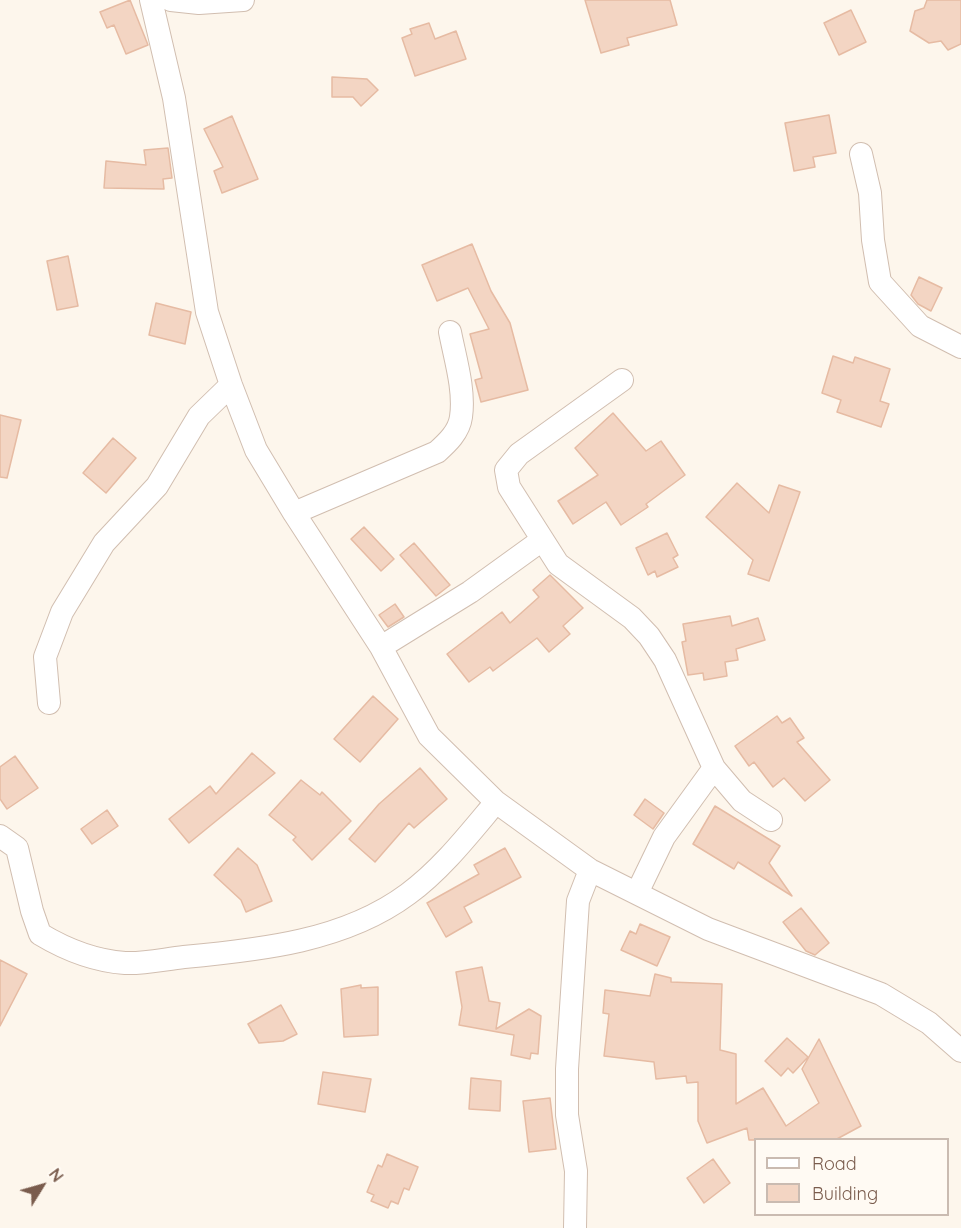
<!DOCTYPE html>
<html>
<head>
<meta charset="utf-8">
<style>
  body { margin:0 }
  #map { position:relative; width:961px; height:1228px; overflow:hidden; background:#fdf6ec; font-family:Quicksand,sans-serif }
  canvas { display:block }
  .legend { position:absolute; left:754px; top:1138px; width:195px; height:78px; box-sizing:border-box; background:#fffaf3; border:2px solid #cabbb1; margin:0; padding:8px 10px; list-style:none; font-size:18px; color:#7a5c4d }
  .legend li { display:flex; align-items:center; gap:12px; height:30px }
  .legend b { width:30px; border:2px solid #cabbb1 }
  .north { position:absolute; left:12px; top:1156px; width:60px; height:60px; -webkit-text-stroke:4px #fffaf3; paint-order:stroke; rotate:53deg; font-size:16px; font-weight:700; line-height:24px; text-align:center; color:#7a5c4d }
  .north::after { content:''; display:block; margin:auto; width:21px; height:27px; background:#7a5c4d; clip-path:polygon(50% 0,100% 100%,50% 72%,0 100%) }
</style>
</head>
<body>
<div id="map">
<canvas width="961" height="1228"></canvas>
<ul class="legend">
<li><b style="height:8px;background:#fff"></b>Road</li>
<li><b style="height:16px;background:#f3d5c3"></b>Building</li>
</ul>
<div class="north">N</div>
</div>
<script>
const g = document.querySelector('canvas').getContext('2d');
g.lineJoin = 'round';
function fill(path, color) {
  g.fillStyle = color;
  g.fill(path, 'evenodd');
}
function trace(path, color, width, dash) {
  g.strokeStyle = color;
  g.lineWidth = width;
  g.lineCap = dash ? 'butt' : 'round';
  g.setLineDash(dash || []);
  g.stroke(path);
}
const building = new Path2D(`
  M 130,0 L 148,45 L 126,54 L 114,25 L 107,28 L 100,12 Z
  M 585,0 L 670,0 L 677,25 L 627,38 L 629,45 L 601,53 Z
  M 927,0 L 961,0 L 961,44 L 948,50 L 941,41 L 929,43 L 910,31 L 915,11 L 924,8 Z
  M 851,10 L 866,42 L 839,55 L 824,23 Z
  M 429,23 L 435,39 L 456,31 L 466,59 L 415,76 L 402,38 L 412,34 L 410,29 Z
  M 332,77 L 367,79 L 378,90 L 361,106 L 353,97 L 332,97 Z
  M 829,115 L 836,153 L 813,157 L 815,167 L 794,171 L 785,123 Z
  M 232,116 L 258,179 L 222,193 L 214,171 L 223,167 L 204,129 Z
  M 168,148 L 172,178 L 163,179 L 164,189 L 104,188 L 106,161 L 146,165 L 144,150 Z
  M 472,244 L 491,291 L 510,323 L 528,390 L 481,402 L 475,380 L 482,378 L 470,334 L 489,329 L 468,288 L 437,301 L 422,265 Z
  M 68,256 L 78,306 L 57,310 L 47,261 Z
  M 919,277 L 942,288 L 931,311 L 918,304 L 911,295 Z
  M 156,303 L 191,312 L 185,344 L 149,335 Z
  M 833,356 L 853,363 L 855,357 L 890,369 L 880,401 L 889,404 L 881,427 L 837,412 L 841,400 L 822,393 Z
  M 613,413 L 646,451 L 661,441 L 685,475 L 646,504 L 648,507 L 621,525 L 606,502 L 573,524 L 558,501 L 598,475 L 575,448 Z
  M 0,415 L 21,420 L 7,478 L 0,477 Z
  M 113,438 L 136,458 L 106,493 L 83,473 Z
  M 737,483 L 769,513 L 779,485 L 800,492 L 769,581 L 748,574 L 753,560 L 706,517 Z
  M 364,527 L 394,559 L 381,571 L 351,539 Z
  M 667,533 L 678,555 L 673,558 L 678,567 L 657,577 L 655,571 L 648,575 L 636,548 Z
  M 414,543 L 450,585 L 436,596 L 400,555 Z
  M 550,575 L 583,608 L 563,626 L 570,634 L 549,652 L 537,638 L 493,671 L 490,667 L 469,682 L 447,654 L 502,612 L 510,623 L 539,597 L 533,590 Z
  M 395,604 L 404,617 L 388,627 L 379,615 Z
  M 730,616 L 732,626 L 758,618 L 765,640 L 736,649 L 738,660 L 725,662 L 727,676 L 704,680 L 703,673 L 688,675 L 682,642 L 686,641 L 683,624 Z
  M 373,696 L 398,719 L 360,762 L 334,739 Z
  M 777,716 L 782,723 L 790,718 L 804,738 L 797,742 L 830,780 L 805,801 L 784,778 L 773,787 L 754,762 L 749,766 L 735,746 Z
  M 252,753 L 275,773 L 189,843 L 169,819 L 210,786 L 216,794 Z
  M 15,756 L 38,788 L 7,809 L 0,799 L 0,767 Z
  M 420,768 L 447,799 L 414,828 L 409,823 L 375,862 L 349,839 L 379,804 Z
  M 301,780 L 320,795 L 322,792 L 351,821 L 312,860 L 293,840 L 296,837 L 269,815 Z
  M 645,799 L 664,813 L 653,829 L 634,815 Z
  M 715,806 L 780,846 L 769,863 L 792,896 L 738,862 L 734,869 L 693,844 Z
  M 107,810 L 118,826 L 92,844 L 81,829 Z
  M 238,848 L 257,865 L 272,901 L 246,912 L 241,900 L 214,875 Z
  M 505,848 L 521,877 L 464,907 L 472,922 L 446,937 L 427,903 L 479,874 L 474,865 Z
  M 801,908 L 829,943 L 815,955 L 806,951 L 783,922 Z
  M 640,924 L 670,937 L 657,966 L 621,950 L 630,931 L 636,934 Z
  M 0,960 L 27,974 L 0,1026 Z
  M 482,967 L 489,1001 L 500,1003 L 496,1029 L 529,1009 L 541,1016 L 538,1054 L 531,1053 L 530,1059 L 511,1055 L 514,1035 L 459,1025 L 462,1007 L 456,972 Z
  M 655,974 L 671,978 L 671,982 L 722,984 L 720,1050 L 736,1054 L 736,1104 L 763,1088 L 786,1126 L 819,1103 L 802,1069 L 819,1039 L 861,1126 L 835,1140 L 749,1140 L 747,1128 L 707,1143 L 698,1121 L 698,1082 L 687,1083 L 686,1076 L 656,1079 L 654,1062 L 604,1056 L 609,1014 L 603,1013 L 605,990 L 650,996 Z
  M 361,985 L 361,988 L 378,987 L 378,1035 L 344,1037 L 341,989 Z
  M 281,1005 L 297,1034 L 283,1041 L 259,1043 L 248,1024 Z
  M 787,1038 L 808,1057 L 793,1073 L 788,1068 L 781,1076 L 765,1061 Z
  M 323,1072 L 371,1079 L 365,1112 L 318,1104 Z
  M 471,1078 L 501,1081 L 500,1111 L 469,1109 Z
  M 550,1098 L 556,1149 L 529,1152 L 523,1101 Z
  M 387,1154 L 418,1167 L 409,1190 L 404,1188 L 398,1204 L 391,1201 L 388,1208 L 371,1201 L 374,1195 L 367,1192 L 378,1165 L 382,1167 Z
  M 713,1159 L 730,1183 L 704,1203 L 687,1178 Z`);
const minor = new Path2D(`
  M 151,0 L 174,98 L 207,312 L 231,385 L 256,450 L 294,513 L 381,647 L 429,736 L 496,802 L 590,870 L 708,929 L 881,994 L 929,1023 L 961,1051
  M 171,0 L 199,3 L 243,0
  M 861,154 L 870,193 L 873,240 L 880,282 L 920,326 L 961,347
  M 622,380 L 519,454 L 506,470 L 509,487 L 558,564 L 632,618 L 649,636 L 665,660 L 714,768 L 742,801 L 771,820
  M 294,513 L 437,452 C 447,443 459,432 461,417 C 465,390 455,358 450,332
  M 381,647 L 470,592 L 542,540
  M 49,703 L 45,657 L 62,612 L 104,543 L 157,486 L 199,416 L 231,385
  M 0,836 L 17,848 L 32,911 L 40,934 C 65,949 96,961 125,963 C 144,964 165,959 184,957 C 260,950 345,941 408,894 C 442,869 469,834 496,802
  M 637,893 L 664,837 L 714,768
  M 575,1228 L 576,1171 L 567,1115 L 567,1069 L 578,901 L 590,870`);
fill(building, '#f3d5c3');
trace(building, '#e6bba3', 1.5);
trace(minor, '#d1beb0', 24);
trace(minor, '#fff', 22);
</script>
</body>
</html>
